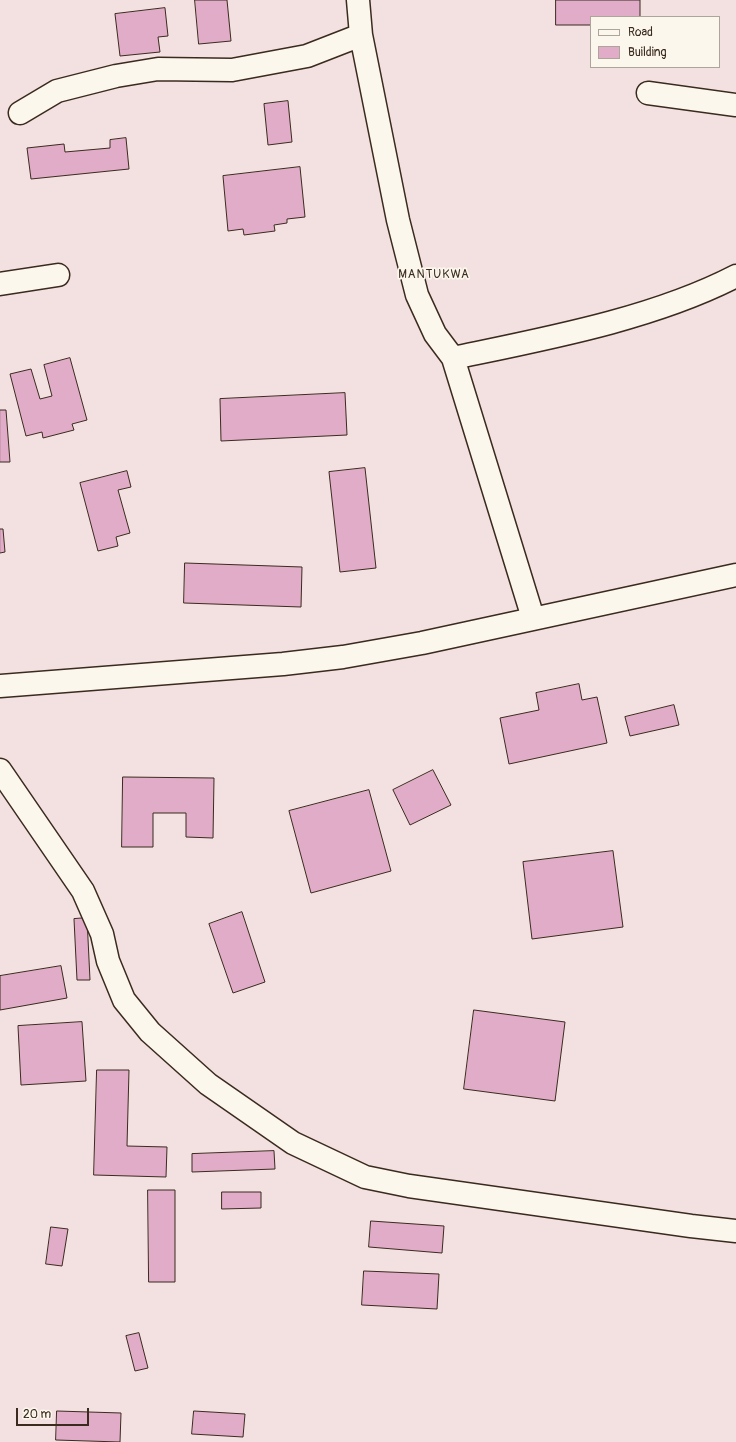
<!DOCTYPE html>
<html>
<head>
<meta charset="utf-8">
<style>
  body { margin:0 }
  #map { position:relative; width:736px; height:1442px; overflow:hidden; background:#f3e0e1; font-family:Pangolin,sans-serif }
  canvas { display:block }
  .legend { position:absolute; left:590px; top:16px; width:130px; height:52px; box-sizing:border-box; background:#fbf7ec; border:1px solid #aea59a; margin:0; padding:5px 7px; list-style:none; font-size:12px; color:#3b2a1e }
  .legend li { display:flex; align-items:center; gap:8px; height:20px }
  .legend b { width:20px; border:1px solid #aea59a }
  .scale { position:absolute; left:16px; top:1408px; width:73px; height:18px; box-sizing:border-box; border:2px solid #3b2a1e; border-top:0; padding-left:5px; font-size:12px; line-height:14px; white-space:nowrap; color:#3b2a1e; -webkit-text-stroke:3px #fbf7ec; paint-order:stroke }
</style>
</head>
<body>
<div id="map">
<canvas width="736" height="1442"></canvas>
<ul class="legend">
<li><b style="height:5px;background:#fbf7ec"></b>Road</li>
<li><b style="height:11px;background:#e0acc7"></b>Building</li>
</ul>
<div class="scale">20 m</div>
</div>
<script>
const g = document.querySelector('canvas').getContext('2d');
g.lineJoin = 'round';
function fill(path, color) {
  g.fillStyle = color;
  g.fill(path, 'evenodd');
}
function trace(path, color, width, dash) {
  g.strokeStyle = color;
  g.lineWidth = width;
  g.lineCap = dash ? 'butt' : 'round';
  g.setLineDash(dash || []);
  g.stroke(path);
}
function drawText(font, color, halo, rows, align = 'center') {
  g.font = font + ' Pangolin,sans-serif';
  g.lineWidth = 3.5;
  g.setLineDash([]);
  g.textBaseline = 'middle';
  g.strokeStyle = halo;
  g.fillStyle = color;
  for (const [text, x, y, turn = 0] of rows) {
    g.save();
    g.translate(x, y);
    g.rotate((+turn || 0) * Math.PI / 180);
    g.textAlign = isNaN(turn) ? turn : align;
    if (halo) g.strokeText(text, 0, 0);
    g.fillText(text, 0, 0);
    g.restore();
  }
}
const building = new Path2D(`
  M 195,0 L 227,0 L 231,41 L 199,44 Z
  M 556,0 L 640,0 L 640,17 L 591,17 L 591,25 L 556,25 Z
  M 165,8 L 168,36 L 158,37 L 160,52 L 120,56 L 115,14 Z
  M 288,101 L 292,142 L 268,145 L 264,104 Z
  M 126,138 L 129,169 L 31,179 L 27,148 L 64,144 L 65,152 L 110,148 L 110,140 Z
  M 300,167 L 305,217 L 287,219 L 287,223 L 274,225 L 275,231 L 244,235 L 243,229 L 228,231 L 223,176 Z
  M 70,358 L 87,420 L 72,424 L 74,430 L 43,438 L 42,432 L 26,436 L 10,374 L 31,369 L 40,399 L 52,396 L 44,365 Z
  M 345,393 L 347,435 L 221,441 L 220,399 Z
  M 0,410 L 6,410 L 10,462 L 0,462 Z
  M 365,468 L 376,568 L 340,572 L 329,472 Z
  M 127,471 L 131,487 L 118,490 L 130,533 L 116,537 L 118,546 L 98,551 L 80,483 Z
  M 0,529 L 3,529 L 5,552 L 0,553 Z
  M 185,563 L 302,567 L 301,607 L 184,603 Z
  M 579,684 L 582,700 L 597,697 L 607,743 L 509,764 L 500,718 L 539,710 L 536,693 Z
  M 674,705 L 679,725 L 630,736 L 625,717 Z
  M 433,770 L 451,805 L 410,825 L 393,790 Z
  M 123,777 L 214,778 L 213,838 L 186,837 L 186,813 L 153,813 L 153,847 L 122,847 Z
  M 369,790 L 391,871 L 311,893 L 289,811 Z
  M 613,851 L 623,927 L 532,939 L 523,862 Z
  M 242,912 L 265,982 L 233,993 L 209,924 Z
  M 87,918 L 90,980 L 77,980 L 74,919 Z
  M 61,966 L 67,998 L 0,1010 L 0,976 Z
  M 474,1010 L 565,1022 L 555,1101 L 464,1089 Z
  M 82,1022 L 86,1081 L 21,1085 L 18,1026 Z
  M 97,1070 L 129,1070 L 127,1146 L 167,1147 L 166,1177 L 94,1175 Z
  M 274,1151 L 275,1169 L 192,1172 L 192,1154 Z
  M 148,1190 L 175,1190 L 175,1282 L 149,1282 Z
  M 222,1192 L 261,1192 L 261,1208 L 222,1209 Z
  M 371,1221 L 444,1226 L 442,1253 L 369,1247 Z
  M 51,1227 L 68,1229 L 62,1266 L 46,1264 Z
  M 364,1271 L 439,1274 L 437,1309 L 362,1305 Z
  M 139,1333 L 148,1368 L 135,1371 L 126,1336 Z
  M 57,1411 L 121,1413 L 120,1442 L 56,1440 Z
  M 194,1411 L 245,1414 L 243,1437 L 192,1434 Z`);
const minor = new Path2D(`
  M 358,0 L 361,35 L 398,220 L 417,295 L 435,334 L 453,358 L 533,618
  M 648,93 L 736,105
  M 20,113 L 57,91 L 116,76 L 158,69 L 232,70 L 307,56 L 361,35
  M 0,284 L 58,275
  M 453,358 C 544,339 653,319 736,276
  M 0,686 L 283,664 L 343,657 L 422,643 L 736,575
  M 0,770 L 83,891 L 102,934 L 108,961 L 124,1000 L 150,1032 L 208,1084 L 293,1143 L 365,1177 L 409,1186 L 691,1226 L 736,1231`);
const quarterNames = [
  ["MANTUKWA",434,275]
];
fill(building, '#e0acc7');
trace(building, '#3b2a1e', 1);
trace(minor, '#3b2a1e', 25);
trace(minor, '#fbf7ec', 22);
g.letterSpacing = '1px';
drawText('12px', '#3b2a1e', '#fbf7ec', quarterNames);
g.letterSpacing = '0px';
</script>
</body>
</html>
